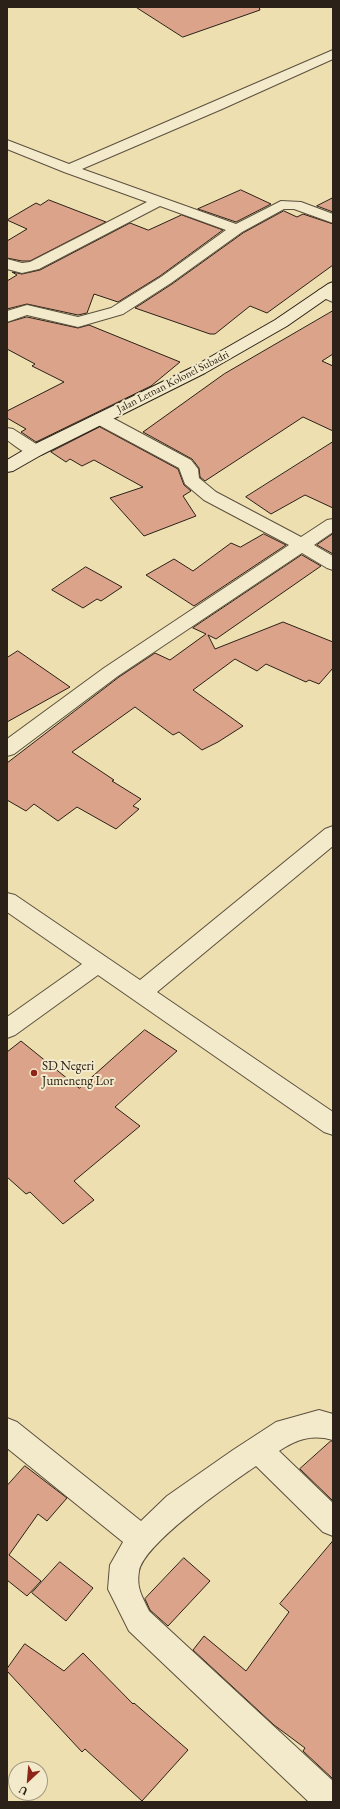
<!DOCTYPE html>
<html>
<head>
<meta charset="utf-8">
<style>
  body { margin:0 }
  #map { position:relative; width:340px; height:1809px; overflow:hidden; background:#eddfaf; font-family:"EB Garamond",serif }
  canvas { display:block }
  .frame { position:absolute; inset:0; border:8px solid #2b2118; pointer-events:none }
  .north { position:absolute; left:8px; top:1761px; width:40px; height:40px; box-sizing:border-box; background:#f3eacb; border:1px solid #a39a83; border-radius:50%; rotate:206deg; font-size:11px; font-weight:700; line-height:16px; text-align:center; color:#2b2118 }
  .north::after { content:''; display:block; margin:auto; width:14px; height:18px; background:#8f2418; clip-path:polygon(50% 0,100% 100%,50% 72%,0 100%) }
</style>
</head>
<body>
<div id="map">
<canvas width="340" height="1809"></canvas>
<div class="frame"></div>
<div class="north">U</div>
</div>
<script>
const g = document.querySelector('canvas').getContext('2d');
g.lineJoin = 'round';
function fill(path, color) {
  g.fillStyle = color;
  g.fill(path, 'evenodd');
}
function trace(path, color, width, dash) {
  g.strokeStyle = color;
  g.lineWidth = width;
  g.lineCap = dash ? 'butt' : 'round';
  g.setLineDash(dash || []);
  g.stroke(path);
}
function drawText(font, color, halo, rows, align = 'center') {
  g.font = font + ' "EB Garamond",serif';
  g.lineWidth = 4;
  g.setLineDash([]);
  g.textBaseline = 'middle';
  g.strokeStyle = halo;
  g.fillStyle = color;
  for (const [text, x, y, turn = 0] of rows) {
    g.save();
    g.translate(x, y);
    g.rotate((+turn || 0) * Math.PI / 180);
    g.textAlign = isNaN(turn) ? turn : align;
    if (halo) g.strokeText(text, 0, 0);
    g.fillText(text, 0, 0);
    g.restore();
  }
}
const building = new Path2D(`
  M 136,7 L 259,7 L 260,10 L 183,37 Z
  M 241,190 L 271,204 L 236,222 L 198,209 Z
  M 333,198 L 333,212 L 317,206 Z
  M 49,200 L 106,222 L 30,261 L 22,261 L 7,258 L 7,241 L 27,229 L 7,220 L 36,203 L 40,205 Z
  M 284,211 L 297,217 L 303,214 L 333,224 L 333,265 L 267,313 L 250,306 L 215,334 L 210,334 L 135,308 L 172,284 L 243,233 Z
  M 182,215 L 223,230 L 160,276 L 118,302 L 94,294 L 87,313 L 78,315 L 27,304 L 7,309 L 7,281 L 17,275 L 12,272 L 22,274 L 40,270 L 130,223 L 148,230 Z
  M 333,311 L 333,354 L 322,361 L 333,366 L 333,431 L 303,417 L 205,481 L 200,477 L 199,468 L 192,459 L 143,432 L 224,374 Z
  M 27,317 L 78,328 L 89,325 L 180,362 L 151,386 L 36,442 L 21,432 L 26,429 L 7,418 L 7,411 L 64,382 L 32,366 L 35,364 L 7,349 L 7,323 Z
  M 100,427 L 178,469 L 184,485 L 191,491 L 183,496 L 196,516 L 144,536 L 110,498 L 143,487 L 94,460 L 82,466 L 70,459 L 66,462 L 51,452 Z
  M 333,442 L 333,508 L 305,495 L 271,514 L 246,497 Z
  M 264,534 L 286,545 L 194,606 L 146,575 L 174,559 L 193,571 L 231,543 L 240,547 Z
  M 333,534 L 333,554 L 317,545 Z
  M 302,555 L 321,566 L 216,639 L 208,635 L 215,649 L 283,622 L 333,642 L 333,668 L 319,684 L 309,680 L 306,682 L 266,664 L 257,671 L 235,659 L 193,690 L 243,726 L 218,742 L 202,750 L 179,732 L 173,735 L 135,707 L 72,752 L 114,780 L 112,781 L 141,799 L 133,806 L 139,809 L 116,829 L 77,807 L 58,821 L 34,804 L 26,811 L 7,800 L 7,763 L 119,677 L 155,653 L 170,660 L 206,634 L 193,628 Z
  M 86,567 L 122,587 L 101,601 L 97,599 L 83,608 L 52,590 Z
  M 18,651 L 70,687 L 7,722 L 7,658 Z
  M 145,1030 L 177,1051 L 115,1107 L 140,1126 L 74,1181 L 94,1200 L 63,1224 L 30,1192 L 26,1194 L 7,1177 L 7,1052 L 21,1041 L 79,1088 Z
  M 331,1441 L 333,1441 L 333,1501 L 300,1469 Z
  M 25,1466 L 67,1498 L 47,1521 L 38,1514 L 9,1555 L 41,1581 L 27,1596 L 7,1580 L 7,1486 Z
  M 333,1541 L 333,1779 L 303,1751 L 305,1748 L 274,1725 L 193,1650 L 204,1636 L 246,1671 L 289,1612 L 280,1604 Z
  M 184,1558 L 210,1581 L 168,1626 L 150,1610 L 145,1599 Z
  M 60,1562 L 93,1588 L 66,1621 L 32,1593 Z
  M 25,1644 L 64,1671 L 83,1653 L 133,1704 L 134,1703 L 188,1750 L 142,1801 L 85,1749 L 82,1752 L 7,1671 L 7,1669 Z`);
const minor = new Path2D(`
  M 333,50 L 333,59 L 222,109 L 82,169 L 236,224 L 281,201 L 301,202 L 333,214 L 333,223 L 294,209 L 284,209 L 242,232 L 171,283 L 123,314 L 78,327 L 27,315 L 7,322 L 7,311 L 27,305 L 78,317 L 111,308 L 161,277 L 226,230 L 160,206 L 39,269 L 22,273 L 7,269 L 7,259 L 22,263 L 30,262 L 147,202 L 64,172 L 7,149 L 7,140 L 69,164 Z
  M 324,288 L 333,291 L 333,302 L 319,296 L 316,293 L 319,290 Z
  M 101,414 L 107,415 L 191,460 L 198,469 L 199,478 L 216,492 L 301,537 L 327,520 L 333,519 L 333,532 L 314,545 L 333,556 L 333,570 L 327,568 L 302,553 L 118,676 L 14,754 L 7,756 L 7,739 L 104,668 L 289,545 L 204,500 L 185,484 L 179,468 L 95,423 L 93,419 L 95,415 Z
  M 7,428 L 13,429 L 41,447 L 44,451 L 41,455 C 28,458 17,447 7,440 Z
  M 333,826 L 333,846 L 157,992 L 333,1112 L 333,1135 L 324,1132 L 98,975 L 15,1035 L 7,1038 L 7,1017 L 82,964 L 7,912 L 7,893 L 15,895 L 140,980 L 325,829 Z
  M 319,1410 L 333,1414 L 333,1440 C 312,1434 297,1439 279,1451 L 333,1503 L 333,1536 L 323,1532 L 256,1466 C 231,1483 144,1543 139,1571 C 136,1588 142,1596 149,1611 L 333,1781 L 333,1802 L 309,1802 L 129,1631 L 108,1589 L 110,1565 L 123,1542 L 7,1448 L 7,1418 L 17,1422 L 141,1521 L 167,1496 L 233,1450 L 276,1422 Z`);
const secondary = new Path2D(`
  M 333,282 L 333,294 L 287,326 L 205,373 L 41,455 L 13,471 L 7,472 L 7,460 L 29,447 L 193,367 L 275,320 L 328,284 Z`);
const markers = [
  [34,1073,4,"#8f2418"]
];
const farStreetnames = [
  ["Jalan Letnan Kolonel Subadri",173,382,-27]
];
const poiNames = [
  ["SD Negeri",42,1066],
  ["Jumeneng Lor",42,1081]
];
fill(building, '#dba389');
trace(building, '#2b2118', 1);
trace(minor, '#5c503e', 2);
trace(secondary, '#2b2118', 2);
fill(minor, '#f3eacb');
fill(secondary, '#f3eacb');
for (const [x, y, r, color] of markers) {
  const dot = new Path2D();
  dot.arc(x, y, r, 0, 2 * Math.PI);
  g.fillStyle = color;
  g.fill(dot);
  trace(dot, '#f3eacb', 1.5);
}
drawText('11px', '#2b2118', '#f3eacb', farStreetnames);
drawText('13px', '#2b2118', '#f3eacb', poiNames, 'left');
</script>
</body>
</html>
